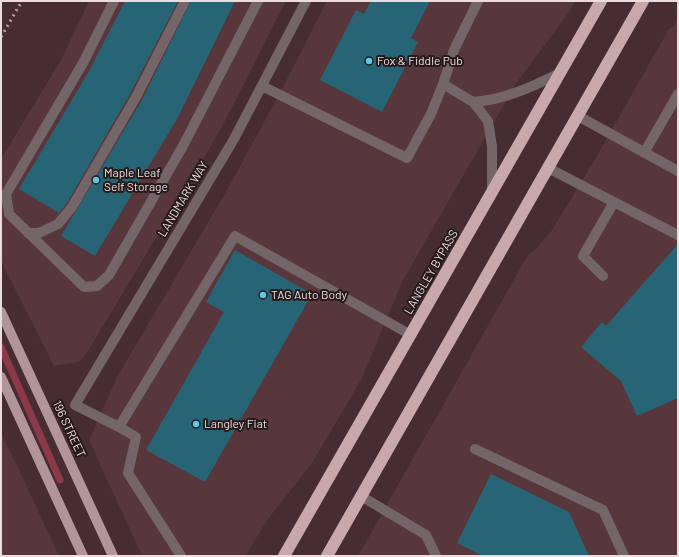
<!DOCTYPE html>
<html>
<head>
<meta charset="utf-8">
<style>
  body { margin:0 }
  #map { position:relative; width:679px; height:557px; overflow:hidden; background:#472d31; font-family:Barlow,sans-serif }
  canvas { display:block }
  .frame { position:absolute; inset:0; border:2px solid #eddcde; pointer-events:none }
</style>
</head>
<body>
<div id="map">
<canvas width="679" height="557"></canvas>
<div class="frame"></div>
</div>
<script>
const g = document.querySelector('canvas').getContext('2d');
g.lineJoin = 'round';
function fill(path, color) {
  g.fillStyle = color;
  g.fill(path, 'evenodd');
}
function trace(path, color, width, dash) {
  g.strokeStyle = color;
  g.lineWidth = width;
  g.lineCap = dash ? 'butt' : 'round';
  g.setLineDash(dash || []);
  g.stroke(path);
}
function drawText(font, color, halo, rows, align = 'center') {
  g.font = font + ' Barlow,sans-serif';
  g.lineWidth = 4;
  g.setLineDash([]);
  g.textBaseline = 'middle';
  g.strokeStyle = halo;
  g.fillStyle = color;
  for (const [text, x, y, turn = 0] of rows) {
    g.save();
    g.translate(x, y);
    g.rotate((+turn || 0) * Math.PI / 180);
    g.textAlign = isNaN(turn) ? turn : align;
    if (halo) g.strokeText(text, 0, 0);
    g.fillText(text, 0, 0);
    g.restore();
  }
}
const built = new Path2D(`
  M 89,1 L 286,1 L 226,119 L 204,158 L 85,356 L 78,362 L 54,366 L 1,261 L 1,159 L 61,60 Z
  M 327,1 L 575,1 L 570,11 L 517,82 L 402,282 L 361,380 L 312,463 L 268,519 L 245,556 L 142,556 L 89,440 L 117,377 L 226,192 L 281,91 Z
  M 678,19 L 678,556 L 358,556 L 525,260 L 530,253 L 537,248 L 552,230 L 594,161 L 669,29 L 673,27 Z
  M 1,433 L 22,476 L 59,556 L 1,556 Z`);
const stream = new Path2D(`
  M 1,347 L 60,480`);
const building = new Path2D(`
  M 125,1 L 178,1 L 130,94 L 67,203 L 59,213 L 19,189 L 88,73 Z
  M 191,1 L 235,1 L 178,117 L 95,256 L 61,236 L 142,100 Z
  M 371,1 L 430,1 L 411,38 L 418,42 L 382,112 L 320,80 L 356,10 L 364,14 Z
  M 678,244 L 678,398 L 637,416 L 621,381 L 581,347 L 602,322 L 606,326 Z
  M 235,250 L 312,294 L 205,482 L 146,450 L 224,312 L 206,302 Z
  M 491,474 L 569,512 L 589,556 L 483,556 L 457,543 Z`);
const minor = new Path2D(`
  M 114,1 L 83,63 L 6,194 L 9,214 L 84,287 L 97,286 L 109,275 L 184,144 L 258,1
  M 306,1 L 234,139 L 75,405 L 119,427 L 235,236 L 411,335
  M 443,84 L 473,102 L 488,121 L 492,146 L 492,192
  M 262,86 L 407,158 L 431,114 L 443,84 L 454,50 L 478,1
  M 473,102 C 504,100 532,87 560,73
  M 578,116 L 678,171
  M 644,153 L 678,94
  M 548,168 L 678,235
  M 28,233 L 39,233 L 58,224 L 72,207 L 136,97 L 185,1
  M 603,276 L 583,256 L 614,202
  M 119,427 L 136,437 L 128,473 L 181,556
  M 475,449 L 603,510 L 624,556
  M 361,496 L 426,535 L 436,556`);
const major = new Path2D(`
  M 1,312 L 113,556
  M 1,377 L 83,556`);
const highway = new Path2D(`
  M 284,556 L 601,1
  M 327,556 L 643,1`);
const rail = new Path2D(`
  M 1,37 L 22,1`);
const markers = [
  [369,61,4,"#5ac8e6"],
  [96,180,4,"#5ac8e6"],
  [263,295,4,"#5ac8e6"],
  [196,424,4,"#5ac8e6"]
];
const poiNames = [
  ["Fox & Fiddle Pub",377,61],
  ["Maple Leaf",104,173],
  ["Self Storage",104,187],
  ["TAG Auto Body",271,295],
  ["Langley Fiat",204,424]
];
const streetNames = [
  ["LANDMARK WAY",183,199,-59],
  ["LANGLEY BYPASS",431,272,-60],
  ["196 STREET",69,429,65]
];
fill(built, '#57373c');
trace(stream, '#8c394a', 7);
fill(building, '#276576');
trace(minor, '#746668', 10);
trace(major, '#b19599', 10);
trace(highway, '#c9a8ac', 12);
trace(rail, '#b39fa2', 3, [2, 4]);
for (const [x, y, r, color] of markers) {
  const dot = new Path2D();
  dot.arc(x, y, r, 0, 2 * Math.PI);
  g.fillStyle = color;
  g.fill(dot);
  trace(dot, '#25191a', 1.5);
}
drawText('12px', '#eddcde', '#25191a', poiNames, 'left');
drawText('12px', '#eddcde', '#25191a', streetNames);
</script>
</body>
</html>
